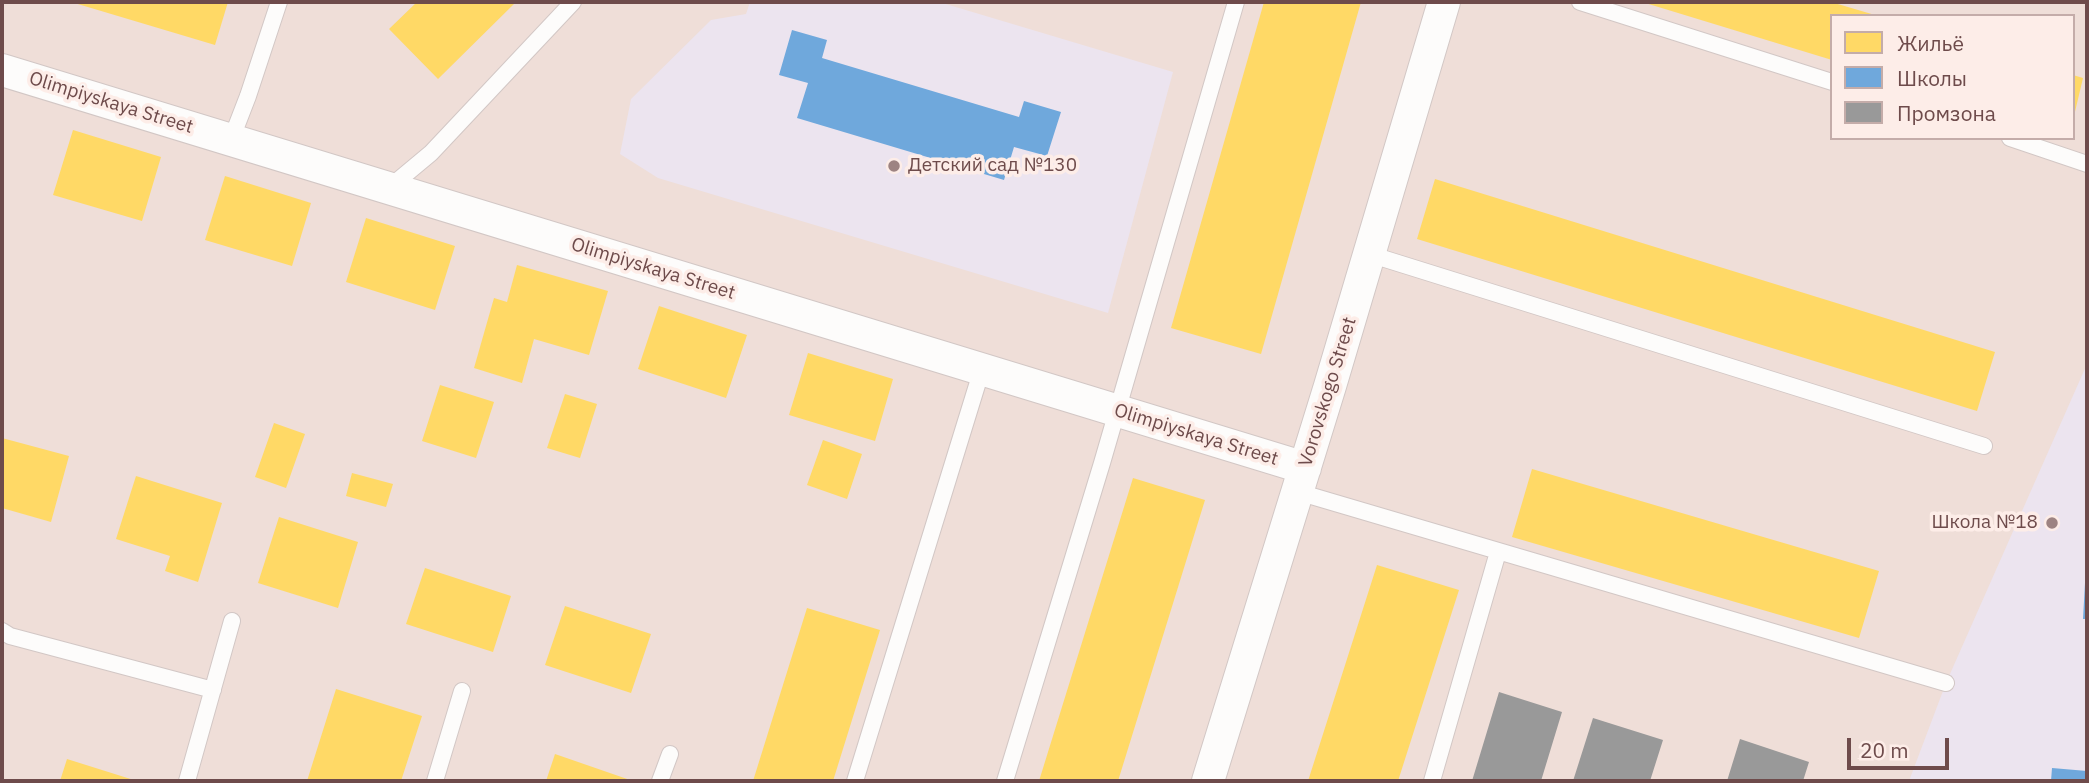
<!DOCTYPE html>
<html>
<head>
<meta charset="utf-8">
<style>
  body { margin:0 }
  #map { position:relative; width:2089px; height:783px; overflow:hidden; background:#f4ebe7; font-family:"IBM Plex Sans",sans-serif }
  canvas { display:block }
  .frame { position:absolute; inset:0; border:4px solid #6e4b4b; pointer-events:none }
  .legend { position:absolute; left:1830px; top:14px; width:245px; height:126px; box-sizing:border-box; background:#fdede8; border:2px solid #c4aca9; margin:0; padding:9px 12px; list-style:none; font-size:21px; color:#6e4b4b }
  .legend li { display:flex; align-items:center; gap:14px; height:35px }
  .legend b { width:35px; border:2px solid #c4aca9 }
  .scale { position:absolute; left:1847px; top:738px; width:102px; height:32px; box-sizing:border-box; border:4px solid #6e4b4b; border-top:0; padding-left:9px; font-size:21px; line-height:24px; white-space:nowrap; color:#6e4b4b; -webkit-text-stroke:5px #fdede8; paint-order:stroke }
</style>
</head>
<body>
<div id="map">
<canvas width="2089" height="783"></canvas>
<div class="frame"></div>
<ul class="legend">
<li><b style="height:19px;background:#ffd966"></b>Жильё</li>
<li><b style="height:19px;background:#6fa8dc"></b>Школы</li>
<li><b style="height:19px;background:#999"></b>Промзона</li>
</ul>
<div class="scale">20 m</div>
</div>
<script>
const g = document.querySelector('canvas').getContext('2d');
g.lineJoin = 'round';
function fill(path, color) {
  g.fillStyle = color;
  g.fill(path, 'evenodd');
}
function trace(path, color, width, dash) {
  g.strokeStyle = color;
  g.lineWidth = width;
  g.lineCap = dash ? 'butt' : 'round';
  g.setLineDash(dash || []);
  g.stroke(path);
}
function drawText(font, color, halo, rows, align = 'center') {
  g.font = font + ' "IBM Plex Sans",sans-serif';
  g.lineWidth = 7;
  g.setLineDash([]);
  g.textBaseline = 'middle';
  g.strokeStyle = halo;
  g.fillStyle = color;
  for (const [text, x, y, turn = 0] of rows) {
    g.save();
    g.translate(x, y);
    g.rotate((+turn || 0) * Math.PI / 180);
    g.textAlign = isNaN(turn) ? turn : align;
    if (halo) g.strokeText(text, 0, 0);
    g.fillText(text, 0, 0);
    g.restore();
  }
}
const residential = new Path2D(`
  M 2,2 L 2087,2 L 2087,781 L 2,781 ZM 1832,16 L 2073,16 L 2073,138 L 1832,138 Z`);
const education = new Path2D(`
  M 750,2 L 939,2 L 1173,72 L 1108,313 L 658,178 L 620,154 L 631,99 L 711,20 L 746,14 Z
  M 2087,364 L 2087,781 L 1909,781 L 1946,683 Z`);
const homes = new Path2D(`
  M 71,2 L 228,2 L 215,45 Z
  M 417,2 L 516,2 L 438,79 L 389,29 Z
  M 1264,2 L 1361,2 L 1261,354 L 1171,328 Z
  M 1642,2 L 1831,2 L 1875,15 L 1832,16 L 1832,60 Z
  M 2073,75 L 2083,78 L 2074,116 L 2073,116 Z
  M 73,130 L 161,157 L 142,221 L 53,195 Z
  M 225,176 L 311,203 L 292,266 L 205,240 Z
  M 1435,179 L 1995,352 L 1977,411 L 1417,239 Z
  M 366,218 L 455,246 L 435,310 L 346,282 Z
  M 517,265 L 608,291 L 589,355 L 534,339 L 522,383 L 474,368 L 494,298 L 507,302 Z
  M 659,306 L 747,335 L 726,398 L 638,369 Z
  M 808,353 L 893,379 L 875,441 L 789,415 Z
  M 440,385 L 494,402 L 476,458 L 422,441 Z
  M 565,394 L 597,404 L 580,458 L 547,448 Z
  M 274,423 L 305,434 L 286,488 L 255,477 Z
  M 2,438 L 69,456 L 51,522 L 2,508 Z
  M 823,440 L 862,454 L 847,499 L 807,485 Z
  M 1532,469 L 1879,571 L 1859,638 L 1512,537 Z
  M 352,473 L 393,484 L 386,507 L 346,496 Z
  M 136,476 L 222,503 L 198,582 L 165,571 L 170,556 L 116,539 Z
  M 1133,478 L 1205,500 L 1118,781 L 1039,781 Z
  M 279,517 L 358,542 L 338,608 L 258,583 Z
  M 1377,565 L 1459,590 L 1398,781 L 1308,781 Z
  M 425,568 L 511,596 L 493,652 L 406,624 Z
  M 565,606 L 651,634 L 631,693 L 545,665 Z
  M 807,608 L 880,630 L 833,781 L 753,781 Z
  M 336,689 L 422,716 L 401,781 L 307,781 Z
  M 555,754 L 633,781 L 546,781 Z
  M 67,759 L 137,781 L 60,781 Z`);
const schools = new Path2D(`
  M 792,30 L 827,40 L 822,58 L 1019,117 L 1024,101 L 1061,112 L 1047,156 L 1014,147 L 1004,180 L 797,118 L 808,83 L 779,75 Z
  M 2085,583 L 2087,583 L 2087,619 L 2083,619 Z
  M 2052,768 L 2087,771 L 2087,781 L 2051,781 Z`);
const industry = new Path2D(`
  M 1499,692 L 1562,712 L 1541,781 L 1472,781 Z
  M 1593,718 L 1663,740 L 1650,781 L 1573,781 Z
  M 1740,739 L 1809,762 L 1803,781 L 1727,781 Z`);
const service = new Path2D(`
  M 1580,2 L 1832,82
  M 2010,138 L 2087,164
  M 231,140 L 248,96 L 279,2
  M 389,188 L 431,153 L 573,2
  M 1369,254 L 1984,446
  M 1298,492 L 1946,683
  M 2,631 L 10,636 L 213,690
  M 187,781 L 232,621
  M 435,781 L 462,691
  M 660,781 L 670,754
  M 855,781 L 982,369
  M 1005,781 L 1102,463 L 1236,2
  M 1432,781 L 1498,552`);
const minor = new Path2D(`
  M 2,70 L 1305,468
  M 1208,781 L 1330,386 L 1444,2`);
const markers = [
  [894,166,7,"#9d8382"],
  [2052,523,7,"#9d8382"]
];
const streetNames = [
  ["Olimpiyskaya Street",111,103,17],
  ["Olimpiyskaya Street",653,269,17],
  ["Vorovskogo Street",1328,392,-73],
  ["Olimpiyskaya Street",1196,435,17]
];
const poiNames = [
  ["Детский сад №130",908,166],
  ["Школа №18",2038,523,"right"]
];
fill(residential, '#efded8');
fill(education, '#ece4ef');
fill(homes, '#ffd966');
fill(schools, '#6fa8dc');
fill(industry, '#999');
trace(service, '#d2c7c5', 18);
trace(minor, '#d2c7c5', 34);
trace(service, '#fdfcfb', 16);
trace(minor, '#fdfcfb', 32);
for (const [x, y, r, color] of markers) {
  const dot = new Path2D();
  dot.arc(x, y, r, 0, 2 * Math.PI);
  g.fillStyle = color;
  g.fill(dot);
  trace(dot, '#fdede8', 2.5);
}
drawText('19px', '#6e4b4b', '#fdede8', streetNames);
drawText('19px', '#6e4b4b', '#fdede8', poiNames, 'left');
</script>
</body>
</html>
